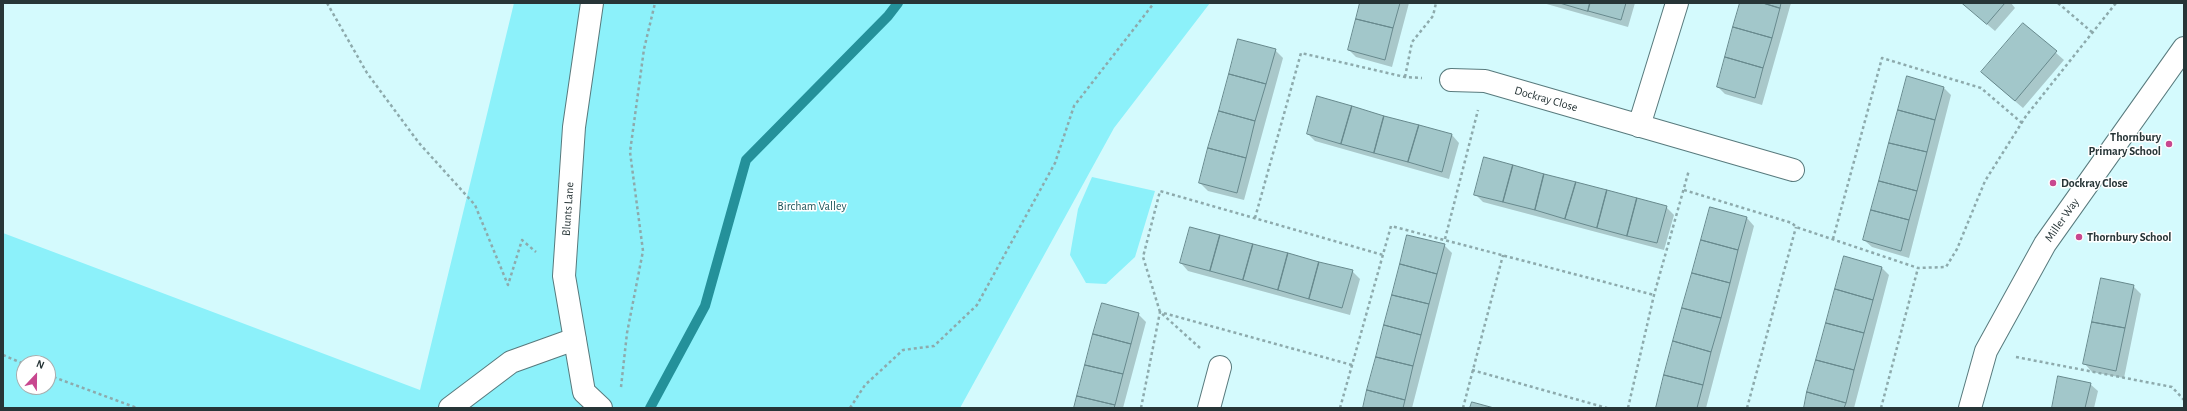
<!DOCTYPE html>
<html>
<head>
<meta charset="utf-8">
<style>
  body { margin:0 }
  #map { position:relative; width:2187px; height:411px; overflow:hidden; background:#d4fafd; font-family:"Alegreya Sans",sans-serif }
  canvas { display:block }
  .frame { position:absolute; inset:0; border:4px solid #273537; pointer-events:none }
  .north { position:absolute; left:16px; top:355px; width:40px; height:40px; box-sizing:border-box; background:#fff; border:1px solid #a9aeaf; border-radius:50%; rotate:22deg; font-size:11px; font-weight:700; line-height:16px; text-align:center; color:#273537 }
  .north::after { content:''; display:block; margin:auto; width:14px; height:18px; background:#c8478f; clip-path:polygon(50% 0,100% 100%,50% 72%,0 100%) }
</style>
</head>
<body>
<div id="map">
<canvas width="2187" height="411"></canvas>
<div class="frame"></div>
<div class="north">N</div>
</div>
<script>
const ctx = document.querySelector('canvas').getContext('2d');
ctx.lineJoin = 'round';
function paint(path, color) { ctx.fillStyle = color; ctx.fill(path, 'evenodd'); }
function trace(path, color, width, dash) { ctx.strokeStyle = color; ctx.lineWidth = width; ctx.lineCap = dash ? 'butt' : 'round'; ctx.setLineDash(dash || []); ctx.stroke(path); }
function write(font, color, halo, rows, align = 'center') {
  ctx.font = font + ' "Alegreya Sans",sans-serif'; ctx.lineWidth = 3; ctx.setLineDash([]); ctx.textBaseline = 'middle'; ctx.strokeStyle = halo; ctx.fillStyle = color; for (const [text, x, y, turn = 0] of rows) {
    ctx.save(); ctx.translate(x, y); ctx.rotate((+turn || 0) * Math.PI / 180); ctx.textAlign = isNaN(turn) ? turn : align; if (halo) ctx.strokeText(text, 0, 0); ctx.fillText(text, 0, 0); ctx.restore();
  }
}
const green = new Path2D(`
  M 514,3 L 1210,3 L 1114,128 L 960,408 L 3,408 L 3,233 L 420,390 ZM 24,363 L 48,363 L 48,387 L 24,387 Z
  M 1092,177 L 1155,191 L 1135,257 L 1106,284 L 1086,283 L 1070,255 L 1078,209 Z`);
const shadow = new Path2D(`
  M 1361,3 L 1409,3 L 1392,67 L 1356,57 L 1349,50 Z
  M 1543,3 L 1635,3 L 1628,27 Z
  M 1741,3 L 1791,3 L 1762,105 L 1725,94 L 1718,87 Z
  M 1962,3 L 2011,3 L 2015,8 L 1995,31 Z
  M 2023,24 L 2064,60 L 2023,108 L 1990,80 Z
  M 1275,50 L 1283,58 L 1244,200 L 1208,191 L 1200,183 Z
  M 1908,77 L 1944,88 L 1951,95 L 1909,258 L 1872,247 L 1864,240 Z
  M 1318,98 L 1452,135 L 1459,143 L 1449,179 L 1315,141 L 1308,134 Z
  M 1475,194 L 1666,207 L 1674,215 L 1664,250 L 1483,202 Z
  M 1747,218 L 1754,226 L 1706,408 L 1658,408 Z
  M 1444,245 L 1452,253 L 1412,408 L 1364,408 Z
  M 1181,263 L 1352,271 L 1360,279 L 1350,315 L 1188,271 Z
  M 1881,267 L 1889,275 L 1854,408 L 1805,408 Z
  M 2133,286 L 2141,294 L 2124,378 L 2092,372 L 2085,364 Z
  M 1138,314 L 1146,322 L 1123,408 L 1075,408 Z
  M 2090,384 L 2098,391 L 2094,408 L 2053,408 Z`);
const stream = new Path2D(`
  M 650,408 L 705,306 L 746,160 L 888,16 L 898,3`);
const building = new Path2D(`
  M 1360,3 L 1400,3 L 1393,28 L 1356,19 Z
  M 1560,3 L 1590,3 L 1588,11 Z
  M 1590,3 L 1626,3 L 1621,20 L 1588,11 Z
  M 1740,3 L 1763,3 L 1780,8 L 1772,38 L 1733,27 Z
  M 1763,3 L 1781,3 L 1780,8 Z
  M 1962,3 L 2005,3 L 1987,24 Z
  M 1356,19 L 1393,28 L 1385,60 L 1348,50 Z
  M 2023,23 L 2057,51 L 2015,101 L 1981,72 Z
  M 1733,27 L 1772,38 L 1763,68 L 1725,57 Z
  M 1238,39 L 1276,49 L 1266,84 L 1229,74 Z
  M 1725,57 L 1763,68 L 1755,98 L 1717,87 Z
  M 1229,74 L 1266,84 L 1255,121 L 1219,111 Z
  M 1907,76 L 1944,87 L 1935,120 L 1898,110 Z
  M 1317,96 L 1352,106 L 1341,144 L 1307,134 Z
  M 1352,106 L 1384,116 L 1374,153 L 1341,144 Z
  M 1898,110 L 1935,120 L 1927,152 L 1889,143 Z
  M 1219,111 L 1255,121 L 1246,158 L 1208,148 Z
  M 1384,116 L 1419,125 L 1408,162 L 1374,153 Z
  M 1419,125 L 1452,134 L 1442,172 L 1408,162 Z
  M 1889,143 L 1927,152 L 1917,191 L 1879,181 Z
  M 1208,148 L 1246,158 L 1237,193 L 1199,183 Z
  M 1484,157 L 1513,165 L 1503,202 L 1474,195 Z
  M 1513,165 L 1544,174 L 1535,210 L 1503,202 Z
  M 1544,174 L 1576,182 L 1565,219 L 1535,210 Z
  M 1879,181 L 1917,191 L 1909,220 L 1871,210 Z
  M 1576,182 L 1607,190 L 1597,228 L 1565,219 Z
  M 1607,190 L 1637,198 L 1627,236 L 1597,228 Z
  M 1637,198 L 1667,206 L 1657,243 L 1627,236 Z
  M 1710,207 L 1747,217 L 1738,250 L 1701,240 Z
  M 1871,210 L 1909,220 L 1901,251 L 1863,240 Z
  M 1190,227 L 1220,235 L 1210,271 L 1180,263 Z
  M 1220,235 L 1253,244 L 1243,280 L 1210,271 Z
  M 1407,235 L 1445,244 L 1437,274 L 1400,264 Z
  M 1701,240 L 1738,250 L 1730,283 L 1692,273 Z
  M 1253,244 L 1288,253 L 1278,290 L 1243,280 Z
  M 1288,253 L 1319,262 L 1309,299 L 1278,290 Z
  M 1844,256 L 1882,267 L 1873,300 L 1835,289 Z
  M 1319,262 L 1353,270 L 1342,308 L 1309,299 Z
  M 1400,264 L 1437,274 L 1429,304 L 1392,295 Z
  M 1692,273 L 1730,283 L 1721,318 L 1682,308 Z
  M 2101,278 L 2134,285 L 2125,328 L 2092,322 Z
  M 1835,289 L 1873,300 L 1864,333 L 1826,323 Z
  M 1392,295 L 1429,304 L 1421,335 L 1384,325 Z
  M 1102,303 L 1139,313 L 1131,344 L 1093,334 Z
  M 1682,308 L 1721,318 L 1711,352 L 1673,341 Z
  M 2092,322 L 2125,328 L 2116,371 L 2083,364 Z
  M 1826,323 L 1864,333 L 1854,370 L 1816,360 Z
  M 1384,325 L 1421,335 L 1413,366 L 1376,357 Z
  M 1093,334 L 1131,344 L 1123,374 L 1085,365 Z
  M 1673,341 L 1711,352 L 1703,385 L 1664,375 Z
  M 1376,357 L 1413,366 L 1405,400 L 1367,390 Z
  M 1816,360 L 1854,370 L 1846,403 L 1807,392 Z
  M 1085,365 L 1123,374 L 1115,405 L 1077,396 Z
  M 1664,375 L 1703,385 L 1697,408 L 1656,408 Z
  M 2058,376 L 2091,383 L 2085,408 L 2052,408 Z
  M 1367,390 L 1405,400 L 1403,408 L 1363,408 Z
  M 1807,392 L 1846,403 L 1844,408 L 1804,408 Z
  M 1077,396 L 1115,405 L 1114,408 L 1074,408 Z
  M 1472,402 L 1494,408 L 1470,408 Z`);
const path = new Path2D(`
  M 327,3 L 367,73 L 419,143 L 475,205 L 508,285 L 522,240 L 536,252
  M 2058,3 L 2093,33
  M 1405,77 L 1412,42 L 1433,16 L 1436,3
  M 1684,190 L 1792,223 L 1796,227 L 1918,268 L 1946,267 L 1957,249 L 1985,181 L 2026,116 L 2116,3
  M 1255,218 L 1301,53 L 1405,77 L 1422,78
  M 1445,239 L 1478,110
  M 1833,239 L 1882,58 L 1981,88 L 2022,123
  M 1200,348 L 1160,312 L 1143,257 L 1160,191 L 1383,255
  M 3,355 L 24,364
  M 2016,357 L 2172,387 L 2184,400
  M 1472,370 L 1607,408
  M 48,375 L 137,408
  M 621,387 L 627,333 L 643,251 L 630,152 L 644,49 L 655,3
  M 850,408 L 865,385 L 903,350 L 934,346 L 977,305 L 1055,163 L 1074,106 L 1154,3
  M 1141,408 L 1160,312 L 1352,365
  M 1340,408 L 1391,226 L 1654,295
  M 1463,408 L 1503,255
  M 1628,408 L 1654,295 L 1689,170
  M 1747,408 L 1796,227
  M 1881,408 L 1918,268`);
const minor = new Path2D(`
  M 592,3 L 574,127 L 564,276 L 584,392 L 601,408
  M 1451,80 L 1485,81 L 1793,170
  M 1639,126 L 1677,3
  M 450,408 L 511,362 L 575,339
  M 1209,408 L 1220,367
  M 1970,408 L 1986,351 L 2045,244 L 2184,48`);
const markers = [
  [2169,144,4,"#c8478f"],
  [2053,183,4,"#c8478f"],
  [2079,237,4,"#c8478f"]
];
const streetNames = [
  ["Dockray Close",1546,99,16],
  ["Blunts Lane",568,209,-86],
  ["Miller Way",2062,220,-55]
];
const poiNames = [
  ["Thornbury",2161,137,"right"],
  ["Primary School",2161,151,"right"],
  ["Dockray Close",2061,183],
  ["Thornbury School",2087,237]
];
const parkNames = [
  ["Bircham Valley",812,206]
];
paint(green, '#8cf1fa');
paint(shadow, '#0003');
trace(stream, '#24919a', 10);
paint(building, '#a2c7ca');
trace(building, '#67898d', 1);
trace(minor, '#587a7d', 24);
trace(path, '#8daaac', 2.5, [3, 3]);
trace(minor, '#fff', 22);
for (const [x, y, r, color] of markers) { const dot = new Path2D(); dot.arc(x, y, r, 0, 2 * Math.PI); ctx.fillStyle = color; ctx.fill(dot); trace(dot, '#fff', 1.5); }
write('12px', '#273537', '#fff', streetNames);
write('bold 12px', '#273537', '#fff', poiNames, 'left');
write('12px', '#1e565b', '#fff', parkNames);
</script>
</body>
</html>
